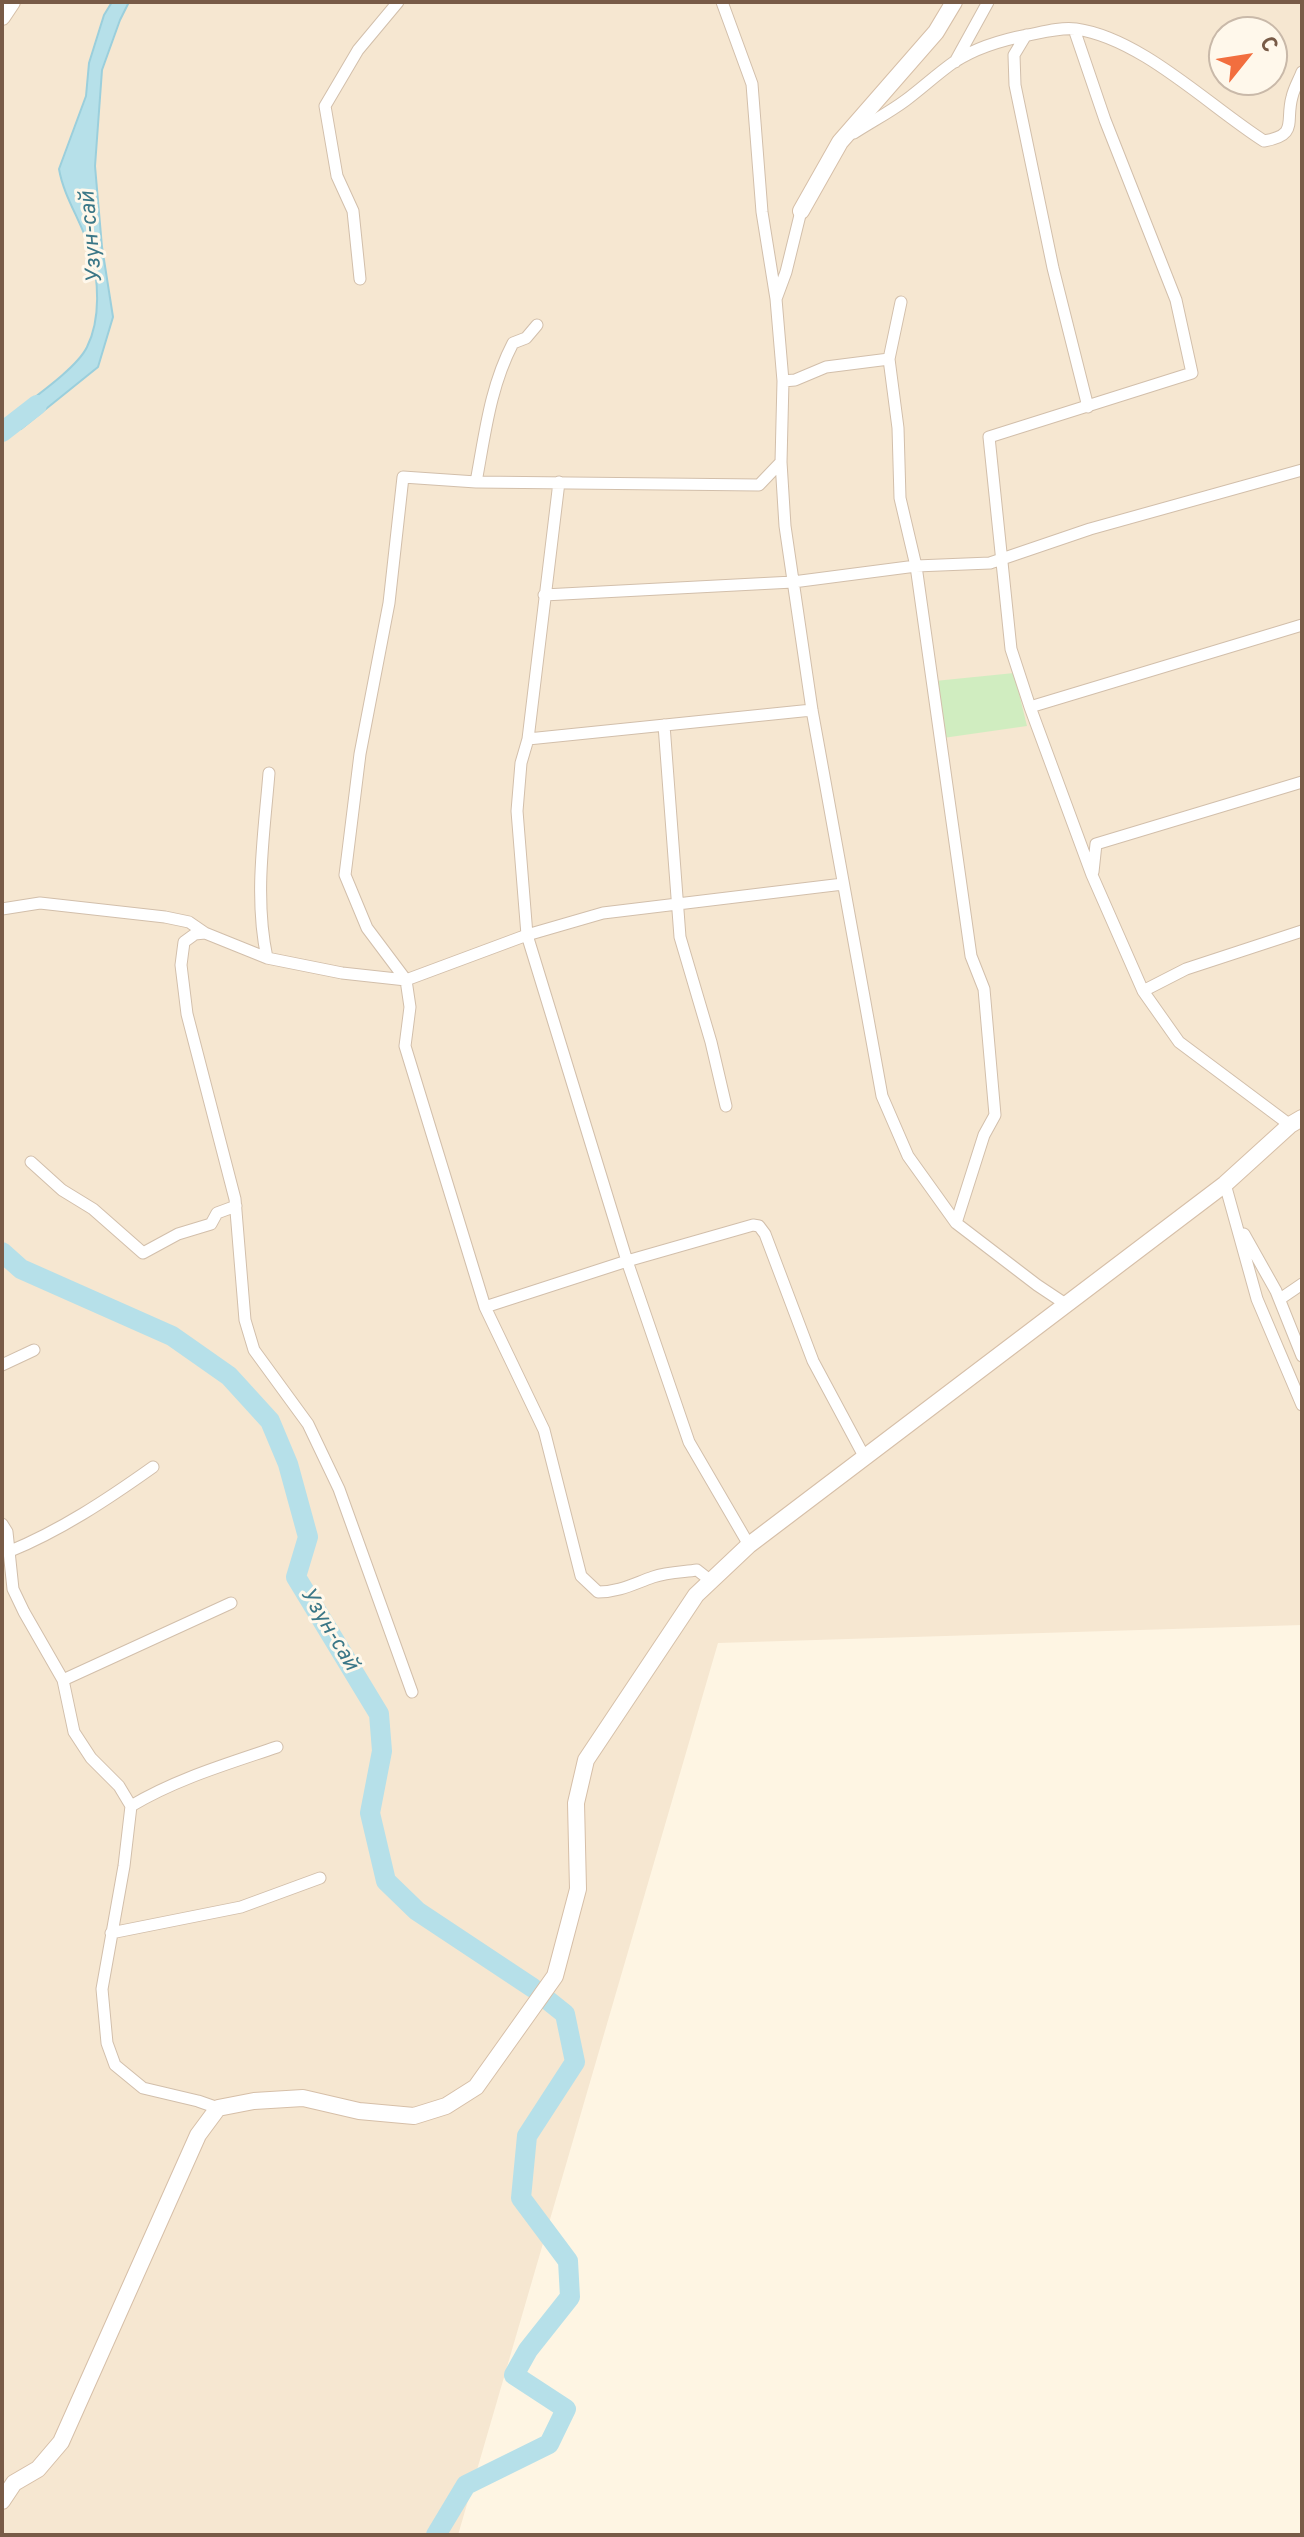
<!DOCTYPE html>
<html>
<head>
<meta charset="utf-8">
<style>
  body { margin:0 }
  #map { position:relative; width:1304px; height:2537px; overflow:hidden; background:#fef5e3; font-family:Overpass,sans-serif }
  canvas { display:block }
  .frame { position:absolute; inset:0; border:4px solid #785b47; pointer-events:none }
  .north { position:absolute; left:1208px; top:16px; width:80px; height:80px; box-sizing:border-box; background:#fff8eb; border:2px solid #c9b9a9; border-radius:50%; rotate:60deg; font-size:22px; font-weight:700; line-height:32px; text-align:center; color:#785b47 }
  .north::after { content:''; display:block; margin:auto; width:28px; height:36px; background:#f26e3e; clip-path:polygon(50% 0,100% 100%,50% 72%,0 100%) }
</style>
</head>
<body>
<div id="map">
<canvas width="1304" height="2537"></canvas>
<div class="frame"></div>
<div class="north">С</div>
</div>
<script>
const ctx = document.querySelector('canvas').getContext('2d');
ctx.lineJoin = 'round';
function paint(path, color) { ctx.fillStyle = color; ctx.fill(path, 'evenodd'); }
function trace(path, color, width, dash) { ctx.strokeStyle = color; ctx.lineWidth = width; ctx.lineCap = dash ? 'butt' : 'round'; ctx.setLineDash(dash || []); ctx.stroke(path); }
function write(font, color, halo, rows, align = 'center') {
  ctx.font = font + ' Overpass,sans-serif'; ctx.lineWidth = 6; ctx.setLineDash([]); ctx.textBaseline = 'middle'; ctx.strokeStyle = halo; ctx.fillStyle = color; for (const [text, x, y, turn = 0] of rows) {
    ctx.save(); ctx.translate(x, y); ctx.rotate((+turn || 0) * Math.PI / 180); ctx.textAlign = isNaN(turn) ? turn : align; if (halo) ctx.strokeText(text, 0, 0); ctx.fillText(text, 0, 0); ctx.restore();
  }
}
const residential = new Path2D(`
  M 2,2 L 1302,2 L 1302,1625 L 718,1643 L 458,2535 L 2,2535 ZM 1224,32 L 1272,32 L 1272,80 L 1224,80 Z`);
const green = new Path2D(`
  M 1014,673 L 1027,726 L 943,738 L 935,681 Z`);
const water = new Path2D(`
  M 112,2 L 129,2 L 120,20 L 102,70 L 95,166 L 102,247 L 113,317 L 98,367 L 21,429 L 14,413 C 33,398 77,368 87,347 C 101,319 99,279 90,250 C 82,222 64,198 59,169 L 86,96 L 89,63 L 104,15 Z`);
const river = new Path2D(`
  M 2,432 L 37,405
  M 2,1252 L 21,1269 L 172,1336 L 229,1376 L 270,1421 L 288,1464 L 308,1537 L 296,1577 L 379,1714 L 382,1751 L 370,1813 L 386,1881 L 417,1911 L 533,1988
  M 436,2535 L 466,2485 L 549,2444 L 566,2409 L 514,2375 L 528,2350 L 570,2297 L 568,2261 L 521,2198 L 527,2136 L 575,2062 L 565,2014 L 545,1998`);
const street = new Path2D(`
  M 1074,29 L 1105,120 L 1176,300 L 1192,373 L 989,437 L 1011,649 L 1030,707 L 1092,875 L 1143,991 L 1179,1042 L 1290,1125
  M 1026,35 L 1014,55 L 1015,85 L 1053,268 L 1088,407
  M 955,62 L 988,2
  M 854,133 C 871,122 890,112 906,100 C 922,88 937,74 954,62 C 977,47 1001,40 1028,35 C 1043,32 1061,27 1076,29 C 1141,38 1209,106 1264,141 C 1299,135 1285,122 1292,97 C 1294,88 1299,80 1302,72
  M 360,279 L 353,211 L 337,176 L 325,106 L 358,50 L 398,2
  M 776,299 L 786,272 L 801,211
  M 901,302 L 889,359 L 898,428 L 900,498 L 916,566 L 971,956 L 984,989 L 995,1115 L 984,1135 L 956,1223
  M 783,381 L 795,380 L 826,367 L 889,359
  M 781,462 L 785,526 L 812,710 L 882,1096 L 908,1156 L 956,1223 L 1037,1285 L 1067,1305
  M 476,482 C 485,434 490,387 513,343 L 526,338 L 537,325
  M 559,482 L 528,739 L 521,763 L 517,811 L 527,935 L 627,1261 L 689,1442 L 749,1545
  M 544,595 L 793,582 L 916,566 L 990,563 L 1090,529 L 1302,470
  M 1030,707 L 1302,625
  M 664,725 L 680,937 L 711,1042 L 726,1106
  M 528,739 L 812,710
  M 1093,872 L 1096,844 L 1302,782
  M 2,909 L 40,903 L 165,917 L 189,922 L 205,933
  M 267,958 C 254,897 264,835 269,773
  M 1143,991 L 1186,969 L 1302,931
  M 31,1162 L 62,1190 L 93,1209 L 143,1253 L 178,1234 L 211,1224 L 217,1213 L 236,1206
  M 1225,1184 L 1257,1299 L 1302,1405
  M 1244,1234 L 1276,1291 L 1302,1356
  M 1280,1299 L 1302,1284
  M 485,1307 L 627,1261 L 753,1225 L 759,1226 L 765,1234 L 813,1361 L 865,1458
  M 2,1365 L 34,1350
  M 2,1524 L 7,1532 L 13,1589 L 24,1612 L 63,1680 L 74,1732 L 91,1758 L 119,1786 L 131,1806 L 124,1866 L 102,1989 L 107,2043 L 115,2065 L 143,2088 L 198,2101 L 218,2108
  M 8,1552 C 60,1531 108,1499 153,1467
  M 711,1581 L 697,1570 C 683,1572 667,1572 653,1577 C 633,1584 619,1592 598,1592 L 581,1576 L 544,1430 L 485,1307 L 405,1046 L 410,1007 L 406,980 L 367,928 L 345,875 L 360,754 L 389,603 L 403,477 L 476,482 L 759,485 L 781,462 L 783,381 L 776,299 L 762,212 L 752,84 L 722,2
  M 63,1680 L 231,1603
  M 412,1692 L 339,1489 L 308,1424 L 254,1350 L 245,1320 L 235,1199 L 187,1014 L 181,965 L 184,942 L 195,934 L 205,933 L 267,958 L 342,973 L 406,980 L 527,935 L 603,913 L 843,884
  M 131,1806 C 176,1779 227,1764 277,1747
  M 111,1933 L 241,1907 L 320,1878`);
const secondary = new Path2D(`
  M 2,17 L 12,2
  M 801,211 L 840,142 L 936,32 L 954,2
  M 2,2501 L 14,2483 L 38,2469 L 61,2442 L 198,2135 L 218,2108 L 254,2101 L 303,2098 L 359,2111 L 414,2116 L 446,2106 L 476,2087 L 555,1976 L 578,1889 L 576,1803 L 586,1760 L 696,1595 L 749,1545 L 1225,1184 L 1290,1125 L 1302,1118`);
const waterNames = [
  ["Узун-сай",93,237,-95],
  ["Узун-сай",328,1630,59]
];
paint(residential, '#f6e7d1');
paint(green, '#d0edc0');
paint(water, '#b6e0e9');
trace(water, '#9bcfdc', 2);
trace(river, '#b6e0e9', 20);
trace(street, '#d2bfab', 13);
trace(secondary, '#d6bfa8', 18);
trace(street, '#fff', 11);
trace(secondary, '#fff', 16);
write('italic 22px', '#3b7787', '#fff8eb', waterNames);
</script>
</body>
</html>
